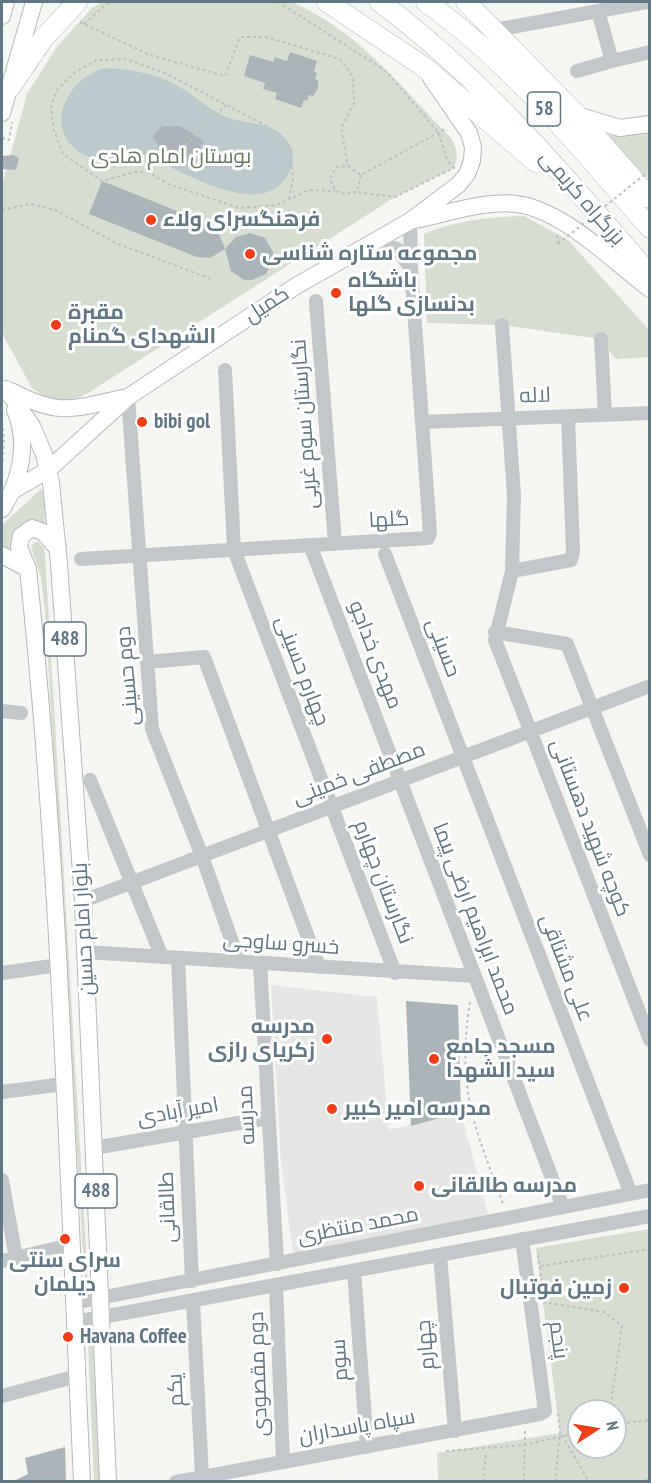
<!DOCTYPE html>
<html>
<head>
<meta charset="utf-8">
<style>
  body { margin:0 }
  #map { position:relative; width:651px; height:1483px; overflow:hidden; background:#f5f5f1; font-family:"PT Sans Narrow",sans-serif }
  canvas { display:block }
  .frame { position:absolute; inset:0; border:3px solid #627784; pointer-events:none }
  .north { position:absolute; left:567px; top:1399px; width:60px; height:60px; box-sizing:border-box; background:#fff; border:2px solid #c0c9ce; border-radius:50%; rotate:78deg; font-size:16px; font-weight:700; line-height:24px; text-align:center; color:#627784 }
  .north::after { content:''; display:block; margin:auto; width:21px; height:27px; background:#ee3d17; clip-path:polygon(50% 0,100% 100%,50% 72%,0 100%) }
</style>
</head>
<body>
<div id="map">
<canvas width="651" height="1483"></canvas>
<div class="frame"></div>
<div class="north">N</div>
</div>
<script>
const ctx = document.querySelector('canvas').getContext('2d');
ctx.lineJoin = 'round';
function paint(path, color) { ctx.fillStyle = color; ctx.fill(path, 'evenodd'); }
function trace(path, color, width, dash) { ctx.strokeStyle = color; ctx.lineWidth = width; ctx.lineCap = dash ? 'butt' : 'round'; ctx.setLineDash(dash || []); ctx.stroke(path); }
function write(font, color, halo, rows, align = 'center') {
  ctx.font = font + ' "PT Sans Narrow",Cairo,sans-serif'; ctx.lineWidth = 6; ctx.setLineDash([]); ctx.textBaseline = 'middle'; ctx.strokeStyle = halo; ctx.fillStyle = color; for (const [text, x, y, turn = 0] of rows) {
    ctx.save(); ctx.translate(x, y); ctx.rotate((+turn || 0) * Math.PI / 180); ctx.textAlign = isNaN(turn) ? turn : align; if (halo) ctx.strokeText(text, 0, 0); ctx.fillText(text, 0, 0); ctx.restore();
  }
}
const built = new Path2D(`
  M 271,985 L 377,997 L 389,1130 L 461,1112 L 489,1218 L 294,1260 L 281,1162 Z`);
const green = new Path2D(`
  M 103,2 L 291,2 C 356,28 402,88 450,137 C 457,148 459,155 454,168 L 395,197 L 88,393 L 74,400 L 59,401 L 45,397 L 32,388 L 2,333 L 2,186 L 27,94 L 56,48 L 92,8 Z
  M 649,131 L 647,185 L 603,134 L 627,136 Z
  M 524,216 L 568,240 L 649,330 L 649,357 L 616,359 L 600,339 L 502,325 L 427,323 L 424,234 C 457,220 489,217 524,216 Z
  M 41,489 L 44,493 L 45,530 L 41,526 L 16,554 L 2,545 L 2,525 Z
  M 37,541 L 44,548 L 45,554 L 88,1284 L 85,1287 L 45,611 L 41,578 L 31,546 Z
  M 649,1229 L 649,1481 L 438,1481 L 437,1453 L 560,1433 L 536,1248 ZM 579,1411 L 615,1411 L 615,1447 L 579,1447 Z
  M 90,1341 L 93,1343 L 100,1481 L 94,1481 L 88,1343 Z`);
const water = new Path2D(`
  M 105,68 C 129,69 154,73 176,85 C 193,94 208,109 226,117 C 244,124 272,122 285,138 C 292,145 295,158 291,168 C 268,228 180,169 145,155 C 125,153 110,165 90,157 C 42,139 60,81 105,68 Z`);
const building = new Path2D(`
  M 290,52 L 317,61 L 314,71 L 317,73 L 315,79 L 318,80 L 318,88 L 313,96 L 309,95 L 307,101 L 304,100 L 301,108 L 275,99 L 277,93 L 263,89 L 265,83 L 244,76 L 250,55 L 273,62 L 275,57 L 287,61 Z
  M 162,126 L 180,126 L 204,141 L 195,158 L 188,163 L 160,149 L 153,136 Z
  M 13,155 L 19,158 L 16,170 L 2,169 L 2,156 Z
  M 102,181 L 212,225 L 219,234 L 225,249 L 210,258 L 197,257 L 89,214 Z
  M 250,233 L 265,238 L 273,252 L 273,260 L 266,274 L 252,280 L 244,280 L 231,271 L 225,249 L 236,237 Z
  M 406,1001 L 458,1005 L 461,1112 L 411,1126 Z
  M 65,1447 L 66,1482 L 12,1482 L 28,1474 L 25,1458 Z`);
const path = new Path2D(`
  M 278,2 L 386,71 L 438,132 L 447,160 L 454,168 L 395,197 L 357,192
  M 80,22 L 150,55 L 225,76 L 240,37 L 266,37 L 340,59 L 353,77 L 354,104 L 341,128 L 348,166
  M 84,24 L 109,2
  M 2,138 L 9,140 L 12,122
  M 186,145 L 226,105
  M 361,175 L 357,192 L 345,194 L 335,191 L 330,178 L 337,167 L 348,166 L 361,175 L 447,128
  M 289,199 L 293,179 L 291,148 L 269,127 L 165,73 L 126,59 L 97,60 L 75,72 L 57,90 L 51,106 L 54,131 L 63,154 L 102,181 L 135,172 L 150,173 L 168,184 L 239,208 L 277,205 L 309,190 L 335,191
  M 2,210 L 31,204 L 55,210 L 116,243 L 211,279
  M 557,235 L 558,244
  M 2,422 L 4,440 L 2,467
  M 470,1002 C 464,1038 463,1077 472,1113 C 480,1145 493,1176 504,1206
  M 538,1255 L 542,1285
  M 541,1266 L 650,1249
  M 543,1302 L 604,1312 L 622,1326 L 610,1411
  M 615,1424 L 650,1420
  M 562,1435 L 589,1482
  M 446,1451 L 525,1445 L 579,1432
  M 483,1482 L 486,1455
  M 524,1482 L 525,1430
  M 555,1482 L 560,1433 L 558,1413
  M 640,1482 L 650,1479`);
const minor = new Path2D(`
  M 598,11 L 612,61 L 650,52
  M 495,30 L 647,2
  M 577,71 L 612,61
  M 375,241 L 397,249 L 411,268
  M 316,301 L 335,543
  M 502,325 L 514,495 L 512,571 L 495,640 L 650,1040
  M 601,339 L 605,415
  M 225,370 L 234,550 L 395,973
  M 128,397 L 152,729 L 202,856 L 239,962
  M 422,422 L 650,413
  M 310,545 L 563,1207
  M 385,554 L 631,1194
  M 81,559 L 428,538 L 430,533 L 411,268 L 410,221
  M 512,571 L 571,560 L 573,551 L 568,416
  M 495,632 L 567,644 L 650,855
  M 148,662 L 204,657 L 319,967
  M 2,711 L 21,713
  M 90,780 L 162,957
  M 83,901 L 650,686
  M 85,952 L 475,976
  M 178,958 L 192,1281
  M 260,963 L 277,1264
  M 2,973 L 59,965
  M 2,1092 L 64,1084
  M 94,1148 L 268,1118
  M 2,1180 L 16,1258
  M 440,1255 L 455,1431
  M 2,1261 L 71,1245
  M 354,1271 L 367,1447
  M 276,1285 L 283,1462
  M 193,1301 L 202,1477
  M 74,1303 L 650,1190
  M 75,1322 L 650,1216
  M 2,1396 L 77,1376
  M 176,1482 L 540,1414 L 545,1411 L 522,1239`);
const major = new Path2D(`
  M 2,16 L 6,2
  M 2,113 L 34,2
  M 577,115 L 620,128 L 650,124
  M 414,220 C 447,214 490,198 523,205 C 568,215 613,261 650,289
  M 6,389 L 32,426 L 44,454 L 51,483 L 59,564 L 83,901 L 108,1482
  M 11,391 C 62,418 74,408 127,397
  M 12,491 L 48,470 L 128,397 L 296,286 L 410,221 L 458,185 L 467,174 L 472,161 L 473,147 L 469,133 L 431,78
  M 2,509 C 21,480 29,443 15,410
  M 58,549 L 43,532 L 32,528 L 21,536 L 19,547 L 28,569 C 60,872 68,1177 82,1482
  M 2,555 L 28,569`);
const highway = new Path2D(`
  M 327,2 L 424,67 L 536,162
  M 380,2 C 483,79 566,177 650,275
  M 426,2 C 512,63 581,149 650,228
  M 466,2 L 577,115 L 650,198
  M 9,89 L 43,39 L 77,2`);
const pathBridge = new Path2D(`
  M 558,244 L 644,175 L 650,174`);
const markers = [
  [151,220,6,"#ee3d17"],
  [250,254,6,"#ee3d17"],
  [336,293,6,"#ee3d17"],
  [56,325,6,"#ee3d17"],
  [142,422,6,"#ee3d17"],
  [327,1039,6,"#ee3d17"],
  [434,1059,6,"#ee3d17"],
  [332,1109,6,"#ee3d17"],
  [419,1186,6,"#ee3d17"],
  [65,1239,6,"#ee3d17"],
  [624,1288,6,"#ee3d17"],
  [68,1337,6,"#ee3d17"]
];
const shields = [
  [544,109,33],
  [65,639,42],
  [96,1191,42]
];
const shieldNames = [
  ["58",544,109],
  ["488",65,639],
  ["488",96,1191]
];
const parkNames = [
  ["بوستان امام هادی",171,157]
];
const streetNames = [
  ["بزرگراه کریمی",582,198,49],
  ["کمیل",267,305,-33],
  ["لاله",535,396,-2],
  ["نگارستان سوم غربی",305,424,-94],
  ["گلها",389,520,-3],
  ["حسینی",443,648,69],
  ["مهدی خداجو",375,655,69],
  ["چهارم حسینی",302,671,69],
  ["دوم حسینی",128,676,-95],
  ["مصطفی خمینی",359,774,-21],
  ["کوچه شهید دهستانی",590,828,69],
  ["نگارستان چهارم",383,882,69],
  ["محمد ابراهیم ارضی پیما",475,919,69],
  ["بلوار امام حسین",84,929,-93],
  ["خسرو ساوجی",281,944,4],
  ["علی مشتاقی",566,968,69],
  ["امیر آبادی",178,1112,-10],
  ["مدرسه",247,1115,-93],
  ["طالقانی",168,1207,-92],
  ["محمد منتظری",358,1226,-11],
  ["پنجم",558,1340,82],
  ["چهارم",426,1345,-95],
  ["سوم",340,1360,-94],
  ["دوم مقصودی",259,1374,-92],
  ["یکم",176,1390,-93],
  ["سپاه پاسداران",357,1427,-10]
];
const poiNames = [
  ["فرهنگسرای ولاء",163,220],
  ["مجموعه ستاره شناسی",262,254],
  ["باشگاه",348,281],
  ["بدنسازی گلها",348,305],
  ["مقبرة",68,313],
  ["الشهدای گمنام",68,337],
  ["bibi gol",154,422],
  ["مدرسه",315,1027,"right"],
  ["زکریای رازی",315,1051,"right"],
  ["مسجد جامع",446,1047],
  ["سید الشهدا",446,1071],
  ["مدرسه امیر کبیر",344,1109],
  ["مدرسه طالقانی",431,1186],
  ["سرای سنتی",65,1261,"center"],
  ["دیلمان",65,1285,"center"],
  ["زمین فوتبال",612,1288,"right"],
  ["Havana Coffee",80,1337]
];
paint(built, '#e6e6e4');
paint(green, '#d6ddd1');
paint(water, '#bbc8cc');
paint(building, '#abb4b8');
trace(major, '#b5babd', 18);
trace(highway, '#b6babd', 21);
trace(path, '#bec0c2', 2, [3, 3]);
trace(minor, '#c2c7c9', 14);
trace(major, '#fff', 16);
trace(highway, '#fff', 20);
trace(pathBridge, '#bec0c2', 2, [3, 3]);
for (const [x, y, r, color] of markers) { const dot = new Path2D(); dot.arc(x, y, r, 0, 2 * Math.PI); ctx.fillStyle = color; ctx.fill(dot); trace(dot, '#fff', 2); }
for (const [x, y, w] of shields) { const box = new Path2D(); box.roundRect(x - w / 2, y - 17, w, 34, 4.5); ctx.fillStyle = '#fff'; ctx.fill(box); trace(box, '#627784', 1.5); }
write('bold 20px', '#627784', null, shieldNames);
write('21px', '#687b61', '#fff', parkNames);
write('21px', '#627784', '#fff', streetNames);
write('bold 21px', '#627784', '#fff', poiNames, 'left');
</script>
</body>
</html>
